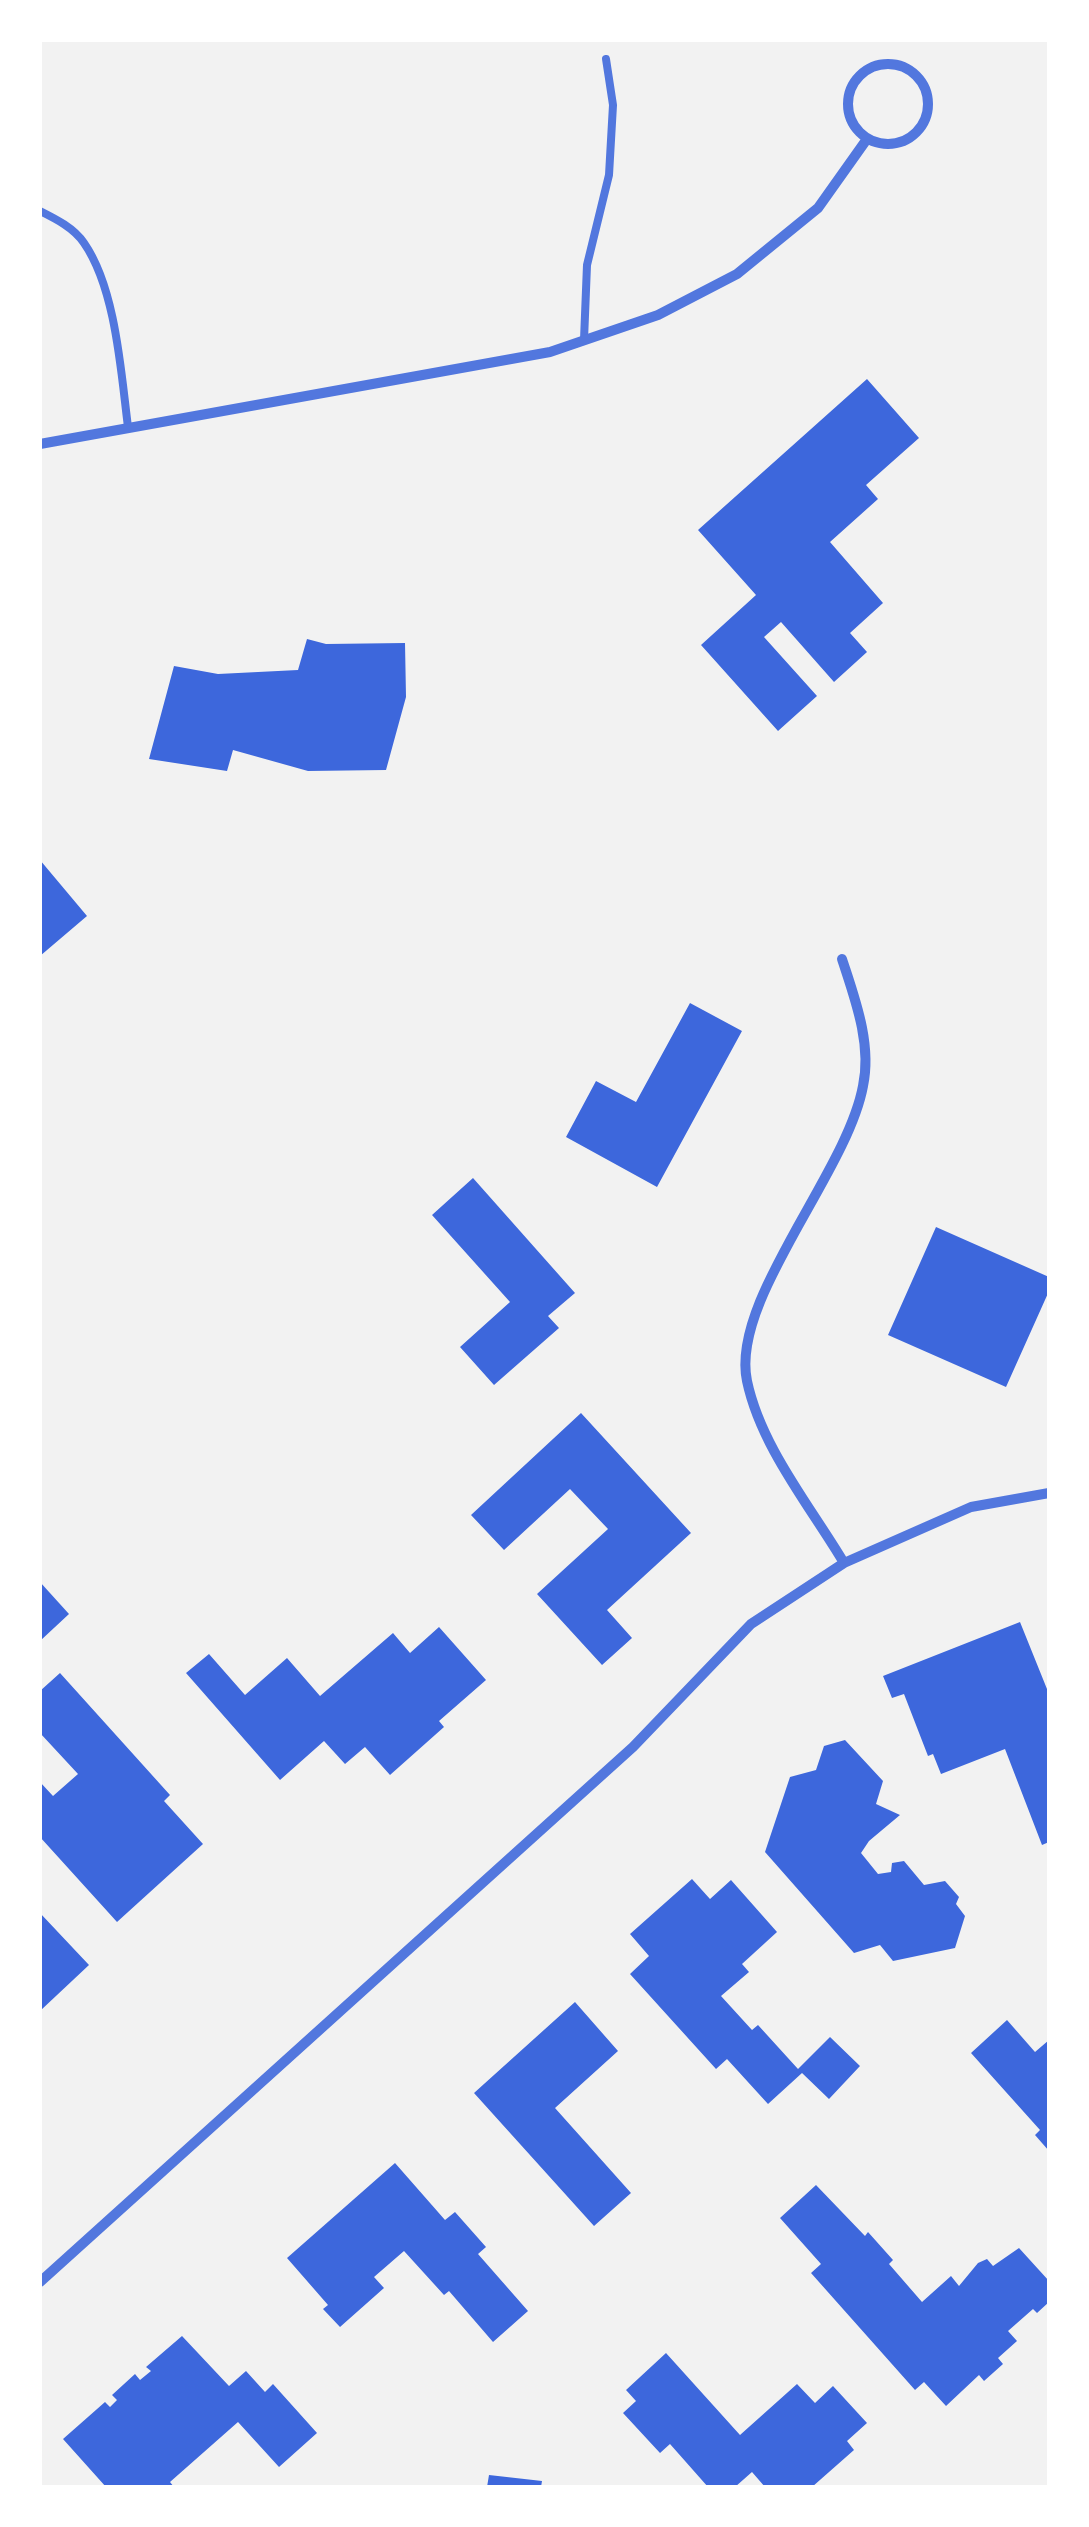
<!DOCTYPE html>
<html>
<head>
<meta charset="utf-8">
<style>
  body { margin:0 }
  #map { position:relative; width:1089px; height:2527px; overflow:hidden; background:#f2f2f2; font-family:Manrope,sans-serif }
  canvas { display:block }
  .frame { position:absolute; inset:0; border:42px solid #fff; pointer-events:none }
</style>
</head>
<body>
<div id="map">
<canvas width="1089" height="2527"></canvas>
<div class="frame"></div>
</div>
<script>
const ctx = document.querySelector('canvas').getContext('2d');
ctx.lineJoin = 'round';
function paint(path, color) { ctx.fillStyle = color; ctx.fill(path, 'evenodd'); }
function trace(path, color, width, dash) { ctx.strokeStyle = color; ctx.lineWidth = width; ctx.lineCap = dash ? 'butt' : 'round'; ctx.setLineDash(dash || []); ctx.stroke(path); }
const building = new Path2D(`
  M 867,379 L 919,438 L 866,485 L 878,499 L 830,542 L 883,603 L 850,633 L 867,652 L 834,682 L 781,622 L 764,637 L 817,696 L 778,731 L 701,645 L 756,595 L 698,530 Z
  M 307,639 L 326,644 L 405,643 L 406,697 L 386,770 L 308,771 L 233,750 L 227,771 L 149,759 L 174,666 L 218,674 L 298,670 Z
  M 40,860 L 87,916 L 40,956 Z
  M 690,1003 L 742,1031 L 657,1187 L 566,1137 L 596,1081 L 636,1102 Z
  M 473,1178 L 575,1293 L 548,1316 L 559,1328 L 494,1385 L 460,1347 L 510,1302 L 432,1215 Z
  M 936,1227 L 1049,1277 L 1049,1291 L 1006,1387 L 888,1335 Z
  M 581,1413 L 691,1533 L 607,1610 L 632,1638 L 602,1665 L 537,1594 L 608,1529 L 570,1489 L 504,1550 L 471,1515 Z
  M 40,1582 L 69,1614 L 40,1641 Z
  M 1020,1622 L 1049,1694 L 1049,1842 L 1042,1845 L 1005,1749 L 941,1774 L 933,1754 L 928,1756 L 904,1694 L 892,1698 L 883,1676 Z
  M 439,1627 L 486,1680 L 439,1721 L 444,1727 L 390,1775 L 365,1747 L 345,1764 L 324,1741 L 280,1780 L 186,1673 L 209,1654 L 245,1695 L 287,1658 L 320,1696 L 393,1633 L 410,1653 Z
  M 60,1673 L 170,1795 L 164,1801 L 203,1844 L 117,1922 L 40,1837 L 40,1782 L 53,1796 L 78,1774 L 40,1733 L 40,1691 Z
  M 845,1740 L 883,1781 L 876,1804 L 900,1815 L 869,1841 L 861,1853 L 878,1874 L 891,1872 L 892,1863 L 904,1861 L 924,1885 L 945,1881 L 959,1897 L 956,1904 L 965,1916 L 955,1948 L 893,1961 L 880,1945 L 854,1953 L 765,1852 L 790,1777 L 816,1770 L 824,1746 Z
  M 692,1879 L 710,1899 L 731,1880 L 777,1932 L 742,1964 L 749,1972 L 721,1996 L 752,2030 L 758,2025 L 798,2069 L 830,2037 L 860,2066 L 829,2099 L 802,2073 L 768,2104 L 727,2059 L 716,2069 L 630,1974 L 649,1956 L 630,1934 Z
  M 40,1913 L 89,1965 L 40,2011 Z
  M 575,2002 L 618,2051 L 555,2108 L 631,2193 L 594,2226 L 474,2093 Z
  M 1007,2020 L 1035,2052 L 1049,2040 L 1049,2151 L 1035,2135 L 1040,2130 L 971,2053 Z
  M 395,2163 L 445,2220 L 455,2212 L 486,2247 L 478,2254 L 528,2311 L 493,2342 L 449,2291 L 444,2295 L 404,2251 L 374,2277 L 384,2288 L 340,2327 L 323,2309 L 328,2305 L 287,2258 Z
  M 816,2185 L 865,2236 L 868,2232 L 893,2260 L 889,2264 L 922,2302 L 951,2276 L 959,2286 L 978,2263 L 987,2259 L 993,2266 L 1019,2248 L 1049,2281 L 1049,2302 L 1037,2313 L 1033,2309 L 1008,2331 L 1017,2341 L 998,2358 L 1003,2364 L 984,2381 L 979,2375 L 946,2406 L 924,2382 L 915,2390 L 811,2273 L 821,2264 L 780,2218 Z
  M 182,2336 L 229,2386 L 246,2371 L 265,2392 L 273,2384 L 317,2433 L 279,2467 L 238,2422 L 170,2482 L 174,2487 L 106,2487 L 63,2439 L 105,2402 L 110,2407 L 117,2400 L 112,2395 L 135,2374 L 140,2380 L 151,2371 L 146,2367 Z
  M 666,2353 L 740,2435 L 797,2384 L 815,2403 L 833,2386 L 867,2423 L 847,2441 L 854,2450 L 812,2487 L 765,2487 L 752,2472 L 735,2487 L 708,2487 L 670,2444 L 660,2453 L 623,2413 L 636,2401 L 626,2390 Z
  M 489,2475 L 542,2481 L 541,2487 L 487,2487 Z`);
const service = new Path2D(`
  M 40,211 C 56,219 74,228 84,243 C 116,289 121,373 128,427
  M 584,340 L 587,265 L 609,175 L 613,105 L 606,59`);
const minor = new Path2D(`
  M848 104a40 40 0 1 1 80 0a40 40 0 1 1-80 0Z
  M 40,444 L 550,352 L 658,315 L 737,274 L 818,208 L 867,139
  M 842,959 C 855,999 872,1044 863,1086 C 847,1173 730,1300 747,1381 C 761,1447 810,1506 844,1563
  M 40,2282 L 633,1747 L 751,1624 L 844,1563 L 971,1507 L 1049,1493`);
paint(building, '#3d67dc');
trace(service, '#5277de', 8);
trace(minor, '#5277de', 10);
</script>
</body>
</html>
